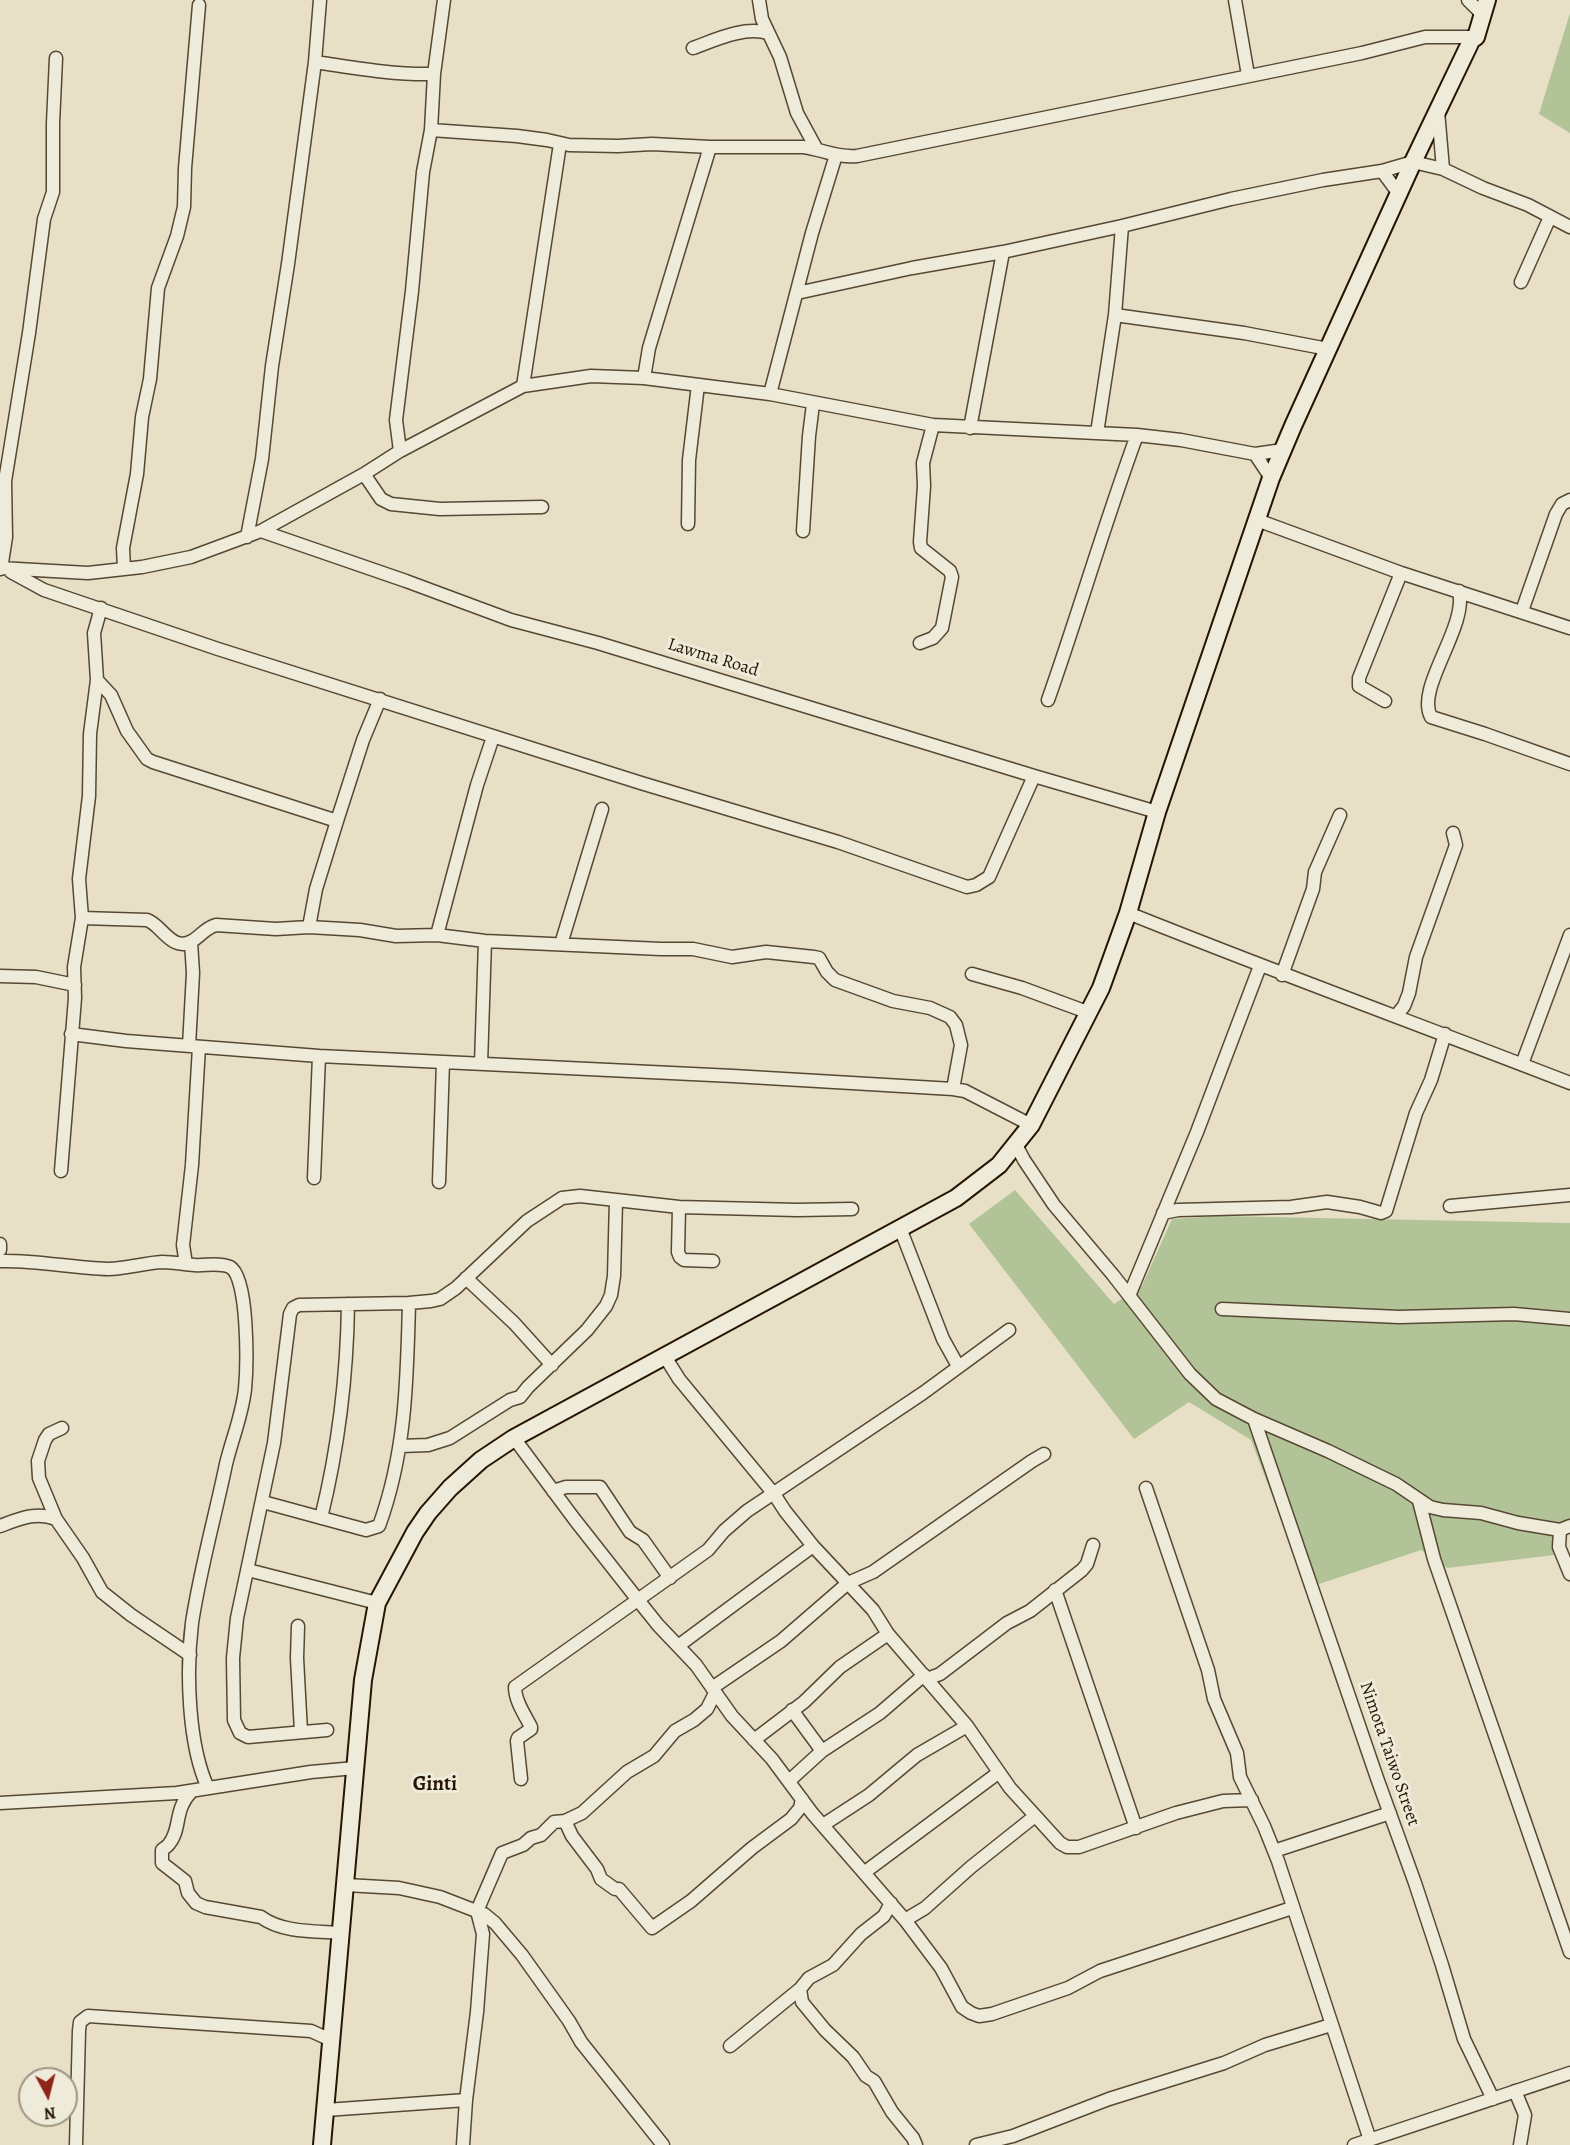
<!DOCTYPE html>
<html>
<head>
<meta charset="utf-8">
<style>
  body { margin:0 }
  #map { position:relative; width:1570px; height:2145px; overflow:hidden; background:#e7e0c6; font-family:Alegreya,serif }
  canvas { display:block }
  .north { position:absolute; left:18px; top:2067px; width:60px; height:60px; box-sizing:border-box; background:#efebda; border:2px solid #9f9683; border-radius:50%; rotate:173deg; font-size:16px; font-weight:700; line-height:24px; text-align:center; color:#261601 }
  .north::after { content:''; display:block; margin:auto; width:21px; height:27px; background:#8f2418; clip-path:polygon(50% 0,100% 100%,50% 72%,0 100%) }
</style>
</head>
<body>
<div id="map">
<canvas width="1570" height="2145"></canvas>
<div class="north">N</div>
</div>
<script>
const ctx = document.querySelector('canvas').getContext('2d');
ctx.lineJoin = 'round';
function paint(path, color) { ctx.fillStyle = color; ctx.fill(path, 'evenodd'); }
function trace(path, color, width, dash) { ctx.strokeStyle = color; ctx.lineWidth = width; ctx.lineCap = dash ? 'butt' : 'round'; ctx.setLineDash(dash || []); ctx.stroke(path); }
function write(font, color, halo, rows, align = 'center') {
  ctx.font = font + ' Alegreya,serif'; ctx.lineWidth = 6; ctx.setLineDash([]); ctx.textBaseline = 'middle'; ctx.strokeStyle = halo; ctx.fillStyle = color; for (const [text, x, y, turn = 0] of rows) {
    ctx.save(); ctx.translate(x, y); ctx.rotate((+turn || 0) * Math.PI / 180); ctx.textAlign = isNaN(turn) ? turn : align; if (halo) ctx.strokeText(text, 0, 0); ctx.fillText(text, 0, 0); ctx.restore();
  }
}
const green = new Path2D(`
  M 1570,13 L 1570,133 L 1539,114 Z
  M 1015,1190 L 1114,1304 L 1142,1286 L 1172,1219 L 1219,1216 L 1570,1223 L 1570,1525 L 1568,1525 L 1554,1555 L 1447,1568 L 1421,1550 L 1307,1588 L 1251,1440 L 1189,1402 L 1134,1439 L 969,1224 Z`);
const minor = new Path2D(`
  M 759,0 L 762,19 L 780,57 L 797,113 L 816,148
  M 1235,0 L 1248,75
  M 1468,0 L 1482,14
  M 693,48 C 715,40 744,26 768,33
  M 315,62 C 355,68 394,75 434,74
  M 1438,111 L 1443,169
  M 431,130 L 517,136 L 547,140 L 569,145 L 618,146 L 652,144 L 710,147 L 803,147 C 821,149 837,158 857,156 L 1362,53 L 1425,37 L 1476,37
  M 1382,171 L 1399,194
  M 1521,282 L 1550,217
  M 797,293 L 912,268 L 1003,252 L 1122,226 L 1231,199 L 1323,180 L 1382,171 L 1413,162 L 1443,169 L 1483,188 L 1528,205 L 1570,227
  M 1115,315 L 1244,333 L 1328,349
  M 644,378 L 649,348 L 710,147
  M 523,386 L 560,144
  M 770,394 L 812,233 L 836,155
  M 970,428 L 1003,252
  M 1097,433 L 1115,315 L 1122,226
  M 400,451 L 396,420 L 412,291 L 423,172 L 431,130 L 434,74 L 444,0
  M 1255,454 L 1271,478
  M 364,474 L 381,499 L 391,504 L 440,509 L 542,507
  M 1257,520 L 1401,573 L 1570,628
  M 688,524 L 689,460 L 698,385
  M 261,531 L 406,581 L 511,620 L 598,643 L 1034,776 L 1157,812
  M 803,531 L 809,436 L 813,404
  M 247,537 L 262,459 L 272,366 L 288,264 L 315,62 L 320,0
  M 0,568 L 88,573 L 142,567 L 191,557 L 261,531 L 364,474 L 400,451 L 523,386 L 591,376 L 644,378 L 770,394 L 933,425 L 1137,435 L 1181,440 L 1255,454 L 1283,450
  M 1,569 L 6,537 L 5,481 L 29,333 L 44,219 L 53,192 L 53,123 L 56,58
  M 124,569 L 123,548 L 137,474 L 142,417 L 150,379 L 158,288 L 177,236 L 184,207 L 185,168 L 199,5
  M 11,572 L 44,590 L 218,649 L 641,783 L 838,842 L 967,887 L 976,885 L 989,877 L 1034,776
  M 1459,591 C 1468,627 1415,688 1431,717 L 1485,734 L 1570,764
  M 1522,611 L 1556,514 L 1562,504 L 1570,500
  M 920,643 L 933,638 L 942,628 L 952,577 L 950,571 L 921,548 L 920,542 L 924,486 L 923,463 L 933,425
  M 97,680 L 111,695 L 127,731 L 147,759 L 153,762 L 337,821
  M 1048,700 C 1079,612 1105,522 1137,435
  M 1385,701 L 1359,686 L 1359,678 L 1401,573
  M 1128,913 C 1275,972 1423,1026 1570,1083
  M 82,918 L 147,920 C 161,924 172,953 192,941 C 201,936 205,928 216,925 L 276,929 L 309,927 L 360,930 L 396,936 L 437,935 L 485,941 L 661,949 L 693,949 L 732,957 L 766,952 L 814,957 L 819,958 L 827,972 L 835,980 L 893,1001 L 930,1008 L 950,1017 L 956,1025 L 961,1045 L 953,1089
  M 309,927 L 316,889 L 337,821 L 363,740 L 380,699
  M 437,935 L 477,785 L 493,737
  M 561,944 L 602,809
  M 972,974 L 1022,988 L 1087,1012
  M 1282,975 L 1313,889 L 1315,872 L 1340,815
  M 0,976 L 36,977 L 75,985
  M 1396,1016 L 1404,1006 L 1409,993 L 1416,957 L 1456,845 L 1453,833
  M 71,1034 L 126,1041 L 319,1056 L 733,1076 L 953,1089 L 965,1091 L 1031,1125
  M 189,1046 L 193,973 L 191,942
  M 481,1064 L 485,941
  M 1522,1064 L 1570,935
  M 1016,1145 L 1024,1160 L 1054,1205 L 1113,1275 L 1190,1374 L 1216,1399 L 1254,1419 L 1328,1451 L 1396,1484 L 1430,1507 L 1443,1510 L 1481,1513 L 1518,1523 L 1560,1530 L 1570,1526
  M 61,1171 L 75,998 L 74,967 L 82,918 L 79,879 L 89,796 L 90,734 L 97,680 L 94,633 L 101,608
  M 314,1178 L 319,1056
  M 439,1182 L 443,1062
  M 1450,1206 L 1570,1195
  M 679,1207 L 678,1252 L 680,1257 L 684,1260 L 713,1261
  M 1163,1213 L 1178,1210 L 1291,1207 L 1327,1202 L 1360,1207 L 1381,1213 L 1386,1211 L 1416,1113 L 1431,1080 L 1445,1034
  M 900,1228 L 943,1339 L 958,1366
  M 0,1244 L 0,1250
  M 0,1261 C 36,1260 72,1268 108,1269 C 126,1269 144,1263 162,1262 C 173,1262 183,1264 194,1265 C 206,1266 218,1262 230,1267 C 249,1277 247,1368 245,1389 C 242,1416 232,1439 226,1464 C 215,1517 200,1570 192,1623 C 186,1671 188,1745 208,1788
  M 186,1264 L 183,1245 L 192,1165 L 199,1047
  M 466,1278 L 514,1323 L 552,1365
  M 1129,1296 L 1197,1132 L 1260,966
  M 1222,1309 L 1399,1317 L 1514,1314 L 1570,1319
  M 664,1355 L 679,1379 L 774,1494 L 785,1511 L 813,1546 L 873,1610 L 888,1634 L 967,1726 L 1010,1788 L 1060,1843 L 1067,1847 L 1079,1847 L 1176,1813 L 1223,1801 L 1252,1800
  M 1254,1419 L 1377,1778 L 1415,1883 L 1442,1965 L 1464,2039 L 1493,2099
  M 62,1428 L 49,1434 L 45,1440 L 38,1461 L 39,1478 L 56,1519 L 83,1558 L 102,1592 L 131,1615 L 190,1655
  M 514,1438 L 575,1520 L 638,1600 L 658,1625 L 696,1665 L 732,1716 L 772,1759 L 812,1813 L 905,1920 L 941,1968 L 962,2007 L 971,2013 L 979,2016 L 992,2014 L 1068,1988 L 1100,1971 L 1292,1908
  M 401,1446 L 428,1445 L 450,1438 L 510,1400 L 520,1397 L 528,1387 L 587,1330 L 606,1306 L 611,1295 L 614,1276 L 616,1201
  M 1146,1488 L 1208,1670 L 1214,1699 L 1237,1753 L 1240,1777 L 1264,1826 L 1278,1861 L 1370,2140
  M 553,1491 L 566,1487 L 600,1487 L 630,1532 L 643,1540 L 670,1578
  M 1419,1501 L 1434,1559 L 1570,1952
  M 263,1502 L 366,1530 L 379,1526 C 406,1452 407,1380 409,1303
  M 321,1518 C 339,1445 347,1379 348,1304
  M 0,1526 C 19,1519 36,1511 56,1519
  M 1560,1530 L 1559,1547 L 1570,1574
  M 248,1570 L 377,1603
  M 1055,1590 L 1136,1828
  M 298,1626 L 297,1658 L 301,1732
  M 678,1646 L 813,1546
  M 927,1679 L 940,1674 L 1007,1623 L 1030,1611 L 1082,1570 L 1087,1564 L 1093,1545
  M 712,1688 L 781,1641 L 848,1583 L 873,1572 L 1032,1461 L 1044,1454
  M 792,1710 L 822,1751
  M 327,1730 L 248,1737 L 240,1733 L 234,1720 L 233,1658 L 237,1618 L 274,1443 L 290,1314 L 293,1308 L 299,1305 L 409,1303 L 431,1301 L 440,1299 L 456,1288 L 527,1221 L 562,1198 L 580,1196 L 679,1207 L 797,1210 L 852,1209
  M 754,1740 L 804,1702 L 840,1667 L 888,1634
  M 521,1779 L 517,1741 L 518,1738 L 531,1729 L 531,1727 C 525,1715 515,1701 515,1687 L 708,1550 L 724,1531 L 747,1511 L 923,1393 L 1009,1330
  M 789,1781 L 822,1751 L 880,1713 L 924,1675
  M 192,1791 C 173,1810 182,1828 169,1844 C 167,1847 164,1848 162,1850 L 162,1863 L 185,1881 L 188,1893 L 196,1903 L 205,1907 L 261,1917 C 282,1933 317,1931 342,1933
  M 0,1803 L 177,1793 L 311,1772 L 355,1768
  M 565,1821 L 572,1836 L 597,1869 L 601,1879 L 615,1889 L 619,1889 L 652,1928 L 691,1901 L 752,1848 L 791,1819 L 800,1808 L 802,1799
  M 823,1825 L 869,1795 L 917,1755 L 967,1726
  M 1274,1851 L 1390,1813
  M 865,1872 L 998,1773
  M 346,1885 L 399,1888 L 440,1897 L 484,1914 L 495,1923 L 522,1955 L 569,2021 L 581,2042 L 663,2145
  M 905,1920 L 925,1908 L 971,1867 L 1035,1816
  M 800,1989 L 802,2002 L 825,2030 L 853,2057 L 866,2076 L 874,2081 L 892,2112 L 913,2138 L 916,2145
  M 730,2046 L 800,1989 L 809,1978 L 833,1965 L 861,1934 L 884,1916 L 891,1903
  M 1515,2091 L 1525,2115 L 1520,2145
  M 326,2110 L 466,2100
  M 76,2145 L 79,2031 L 80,2022 L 88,2016 L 311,2031 L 331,2040
  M 463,2145 L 466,2100 L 477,2012 L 483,1934 L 477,1911 L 502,1853 L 523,1845 L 531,1838 L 541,1835 L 554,1822 L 565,1821 L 582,1813 L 627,1772 L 654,1756 L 675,1731 L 694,1720 L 707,1709 L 715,1693
  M 976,2145 L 1013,2136 L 1109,2099 L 1224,2063 L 1265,2045 L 1331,2025
  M 1354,2145 L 1570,2073`);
const secondary = new Path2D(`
  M 322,2145 L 363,1680 L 377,1603 L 415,1532 L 428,1513 L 450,1488 L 481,1460 L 514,1438 L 956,1198 L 999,1165 L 1031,1125 L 1101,988 L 1128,913 L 1157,812 L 1271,478 L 1293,426 L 1413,162 L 1472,39 L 1476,37 L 1487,0`);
const streetNames = [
  ["Lawma Road",713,658,17],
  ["Nimota Taiwo Street",1389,1754,71]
];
const quarterNames = [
  ["Ginti",435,1785]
];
paint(green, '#b2c398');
trace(minor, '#564832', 15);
trace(secondary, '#261601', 20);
trace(minor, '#efebda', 12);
trace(secondary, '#efebda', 16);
write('18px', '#261601', '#efebda', streetNames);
write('bold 21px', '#261601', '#efebda', quarterNames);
</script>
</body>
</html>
